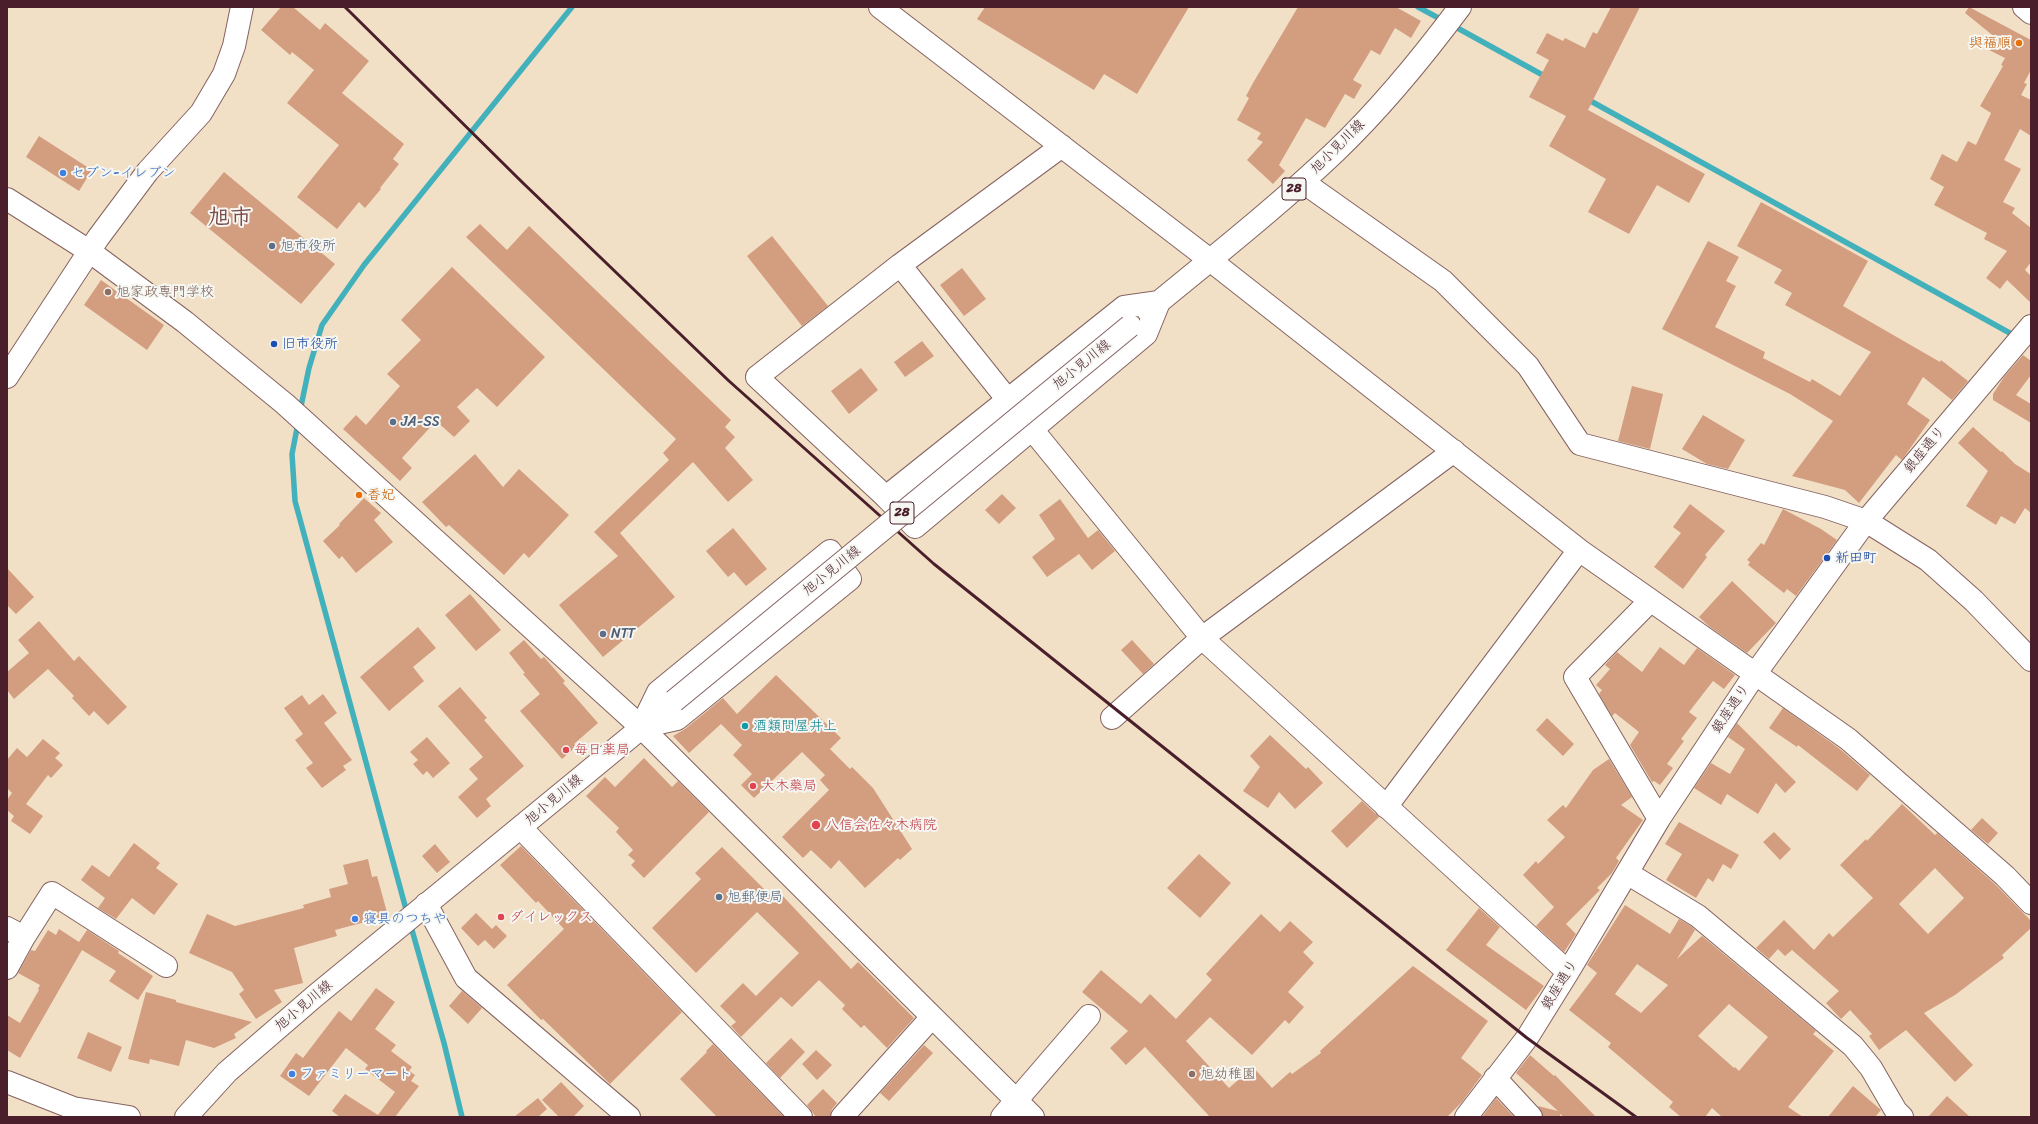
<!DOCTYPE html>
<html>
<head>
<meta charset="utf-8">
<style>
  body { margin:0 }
  #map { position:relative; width:2038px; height:1124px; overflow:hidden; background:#f2e0c6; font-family:Sriracha,sans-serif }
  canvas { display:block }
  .frame { position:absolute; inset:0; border:8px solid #4a1f2b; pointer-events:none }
</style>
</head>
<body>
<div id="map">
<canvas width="2038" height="1124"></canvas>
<div class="frame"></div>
</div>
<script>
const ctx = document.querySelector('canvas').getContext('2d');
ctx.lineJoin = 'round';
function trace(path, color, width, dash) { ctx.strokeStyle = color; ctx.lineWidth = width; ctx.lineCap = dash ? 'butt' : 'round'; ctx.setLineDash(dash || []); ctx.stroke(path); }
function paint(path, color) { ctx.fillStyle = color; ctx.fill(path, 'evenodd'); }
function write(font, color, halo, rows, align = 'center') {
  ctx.font = font + ' Sriracha,"Klee One",sans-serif'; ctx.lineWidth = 4; ctx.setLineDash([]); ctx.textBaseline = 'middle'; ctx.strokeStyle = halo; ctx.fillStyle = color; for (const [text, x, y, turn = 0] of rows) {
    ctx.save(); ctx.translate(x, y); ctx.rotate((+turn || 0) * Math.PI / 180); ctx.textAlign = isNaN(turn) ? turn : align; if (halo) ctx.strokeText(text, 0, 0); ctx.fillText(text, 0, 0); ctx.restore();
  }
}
const stream = new Path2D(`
  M 1418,7 L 1444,21
  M 1452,25 L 1548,78
  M 1587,99 L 2017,337
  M 300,411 L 309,368 L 322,325 L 364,265 L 572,7
  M 298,423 L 292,454 L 295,501 L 407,913
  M 410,923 L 444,1043 L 462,1117`);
const building = new Path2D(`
  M 281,7 L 293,7 L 320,30 L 325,23 L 369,61 L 342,93 L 404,144 L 393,159 L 399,164 L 380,188 L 381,189 L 365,208 L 359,202 L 337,229 L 297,197 L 339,145 L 287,103 L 314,70 L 292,52 L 290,55 L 261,30 Z
  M 985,7 L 1189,7 L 1137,94 L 1104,74 L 1094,90 L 977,19 Z
  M 1298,7 L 1396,7 L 1421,21 L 1411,38 L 1395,28 L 1380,55 L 1371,50 L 1353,80 L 1362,85 L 1354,99 L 1345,94 L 1325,128 L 1306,118 L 1279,165 L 1285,171 L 1273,184 L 1247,160 L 1263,142 L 1257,139 L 1261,133 L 1237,120 L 1249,98 L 1246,96 L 1253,83 Z
  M 1611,7 L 1640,7 L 1588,110 L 1705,174 L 1689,203 L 1657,185 L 1629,234 L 1588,212 L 1606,179 L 1549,146 L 1566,116 L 1529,97 L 1549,60 L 1536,53 L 1547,33 L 1563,41 L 1565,38 L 1585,48 L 1593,32 L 1597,34 Z
  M 1969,7 L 2031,40 L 2031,70 L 2024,83 L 2027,84 L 2021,95 L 2031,100 L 2031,136 L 2020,129 L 2004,160 L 2021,169 L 2003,202 L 2015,208 L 2012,213 L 2031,228 L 2031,262 L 2025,270 L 2031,276 L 2031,303 L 2007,280 L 2000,289 L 1986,278 L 2007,251 L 1984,239 L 1987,233 L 1934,205 L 1944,187 L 1930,179 L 1942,154 L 1957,162 L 1968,141 L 1976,145 L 1991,113 L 1980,106 L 2003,66 L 2001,65 L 2005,58 L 1989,50 L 1996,38 L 1965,13 Z
  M 39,136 L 92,170 L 79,191 L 26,157 Z
  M 224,172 L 335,264 L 301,304 L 190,213 Z
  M 1761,202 L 1868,261 L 1843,306 L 1940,362 L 1941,360 L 1968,381 L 1952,400 L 1923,377 L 1907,404 L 1930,420 L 1902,460 L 1896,455 L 1859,503 L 1845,490 L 1792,476 L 1833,421 L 1790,394 L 1662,329 L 1708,241 L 1739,257 L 1726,281 L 1736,286 L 1715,327 L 1765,352 L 1763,358 L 1810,382 L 1812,379 L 1840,396 L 1871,352 L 1785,305 L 1792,293 L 1774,283 L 1782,270 L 1737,246 Z
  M 480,224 L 507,250 L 529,226 L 731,420 L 725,427 L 735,437 L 725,448 L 753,480 L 728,502 L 693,462 L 620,533 L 675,597 L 603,657 L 559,605 L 618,556 L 594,532 L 669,460 L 663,453 L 676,439 L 466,237 Z
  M 772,236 L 828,306 L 802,326 L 747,256 Z
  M 452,267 L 545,357 L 497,407 L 477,388 L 457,407 L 470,421 L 454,437 L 436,421 L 402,458 L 412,468 L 400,481 L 343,429 L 356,415 L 366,425 L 400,386 L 387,374 L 421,340 L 401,320 Z
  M 962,268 L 986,299 L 964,316 L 940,285 Z
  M 101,280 L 164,325 L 147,350 L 84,305 Z
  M 922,341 L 934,356 L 905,377 L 894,362 Z
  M 2023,355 L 2031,361 L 2031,375 L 2016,395 L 2031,404 L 2031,423 L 1993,400 L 1993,394 L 2004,377 Z
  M 861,368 L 878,390 L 849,414 L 831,391 Z
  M 1632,386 L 1663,394 L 1650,449 L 1618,441 Z
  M 1703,415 L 1745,440 L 1728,469 L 1707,464 L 1682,449 Z
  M 1973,427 L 2001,452 L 2002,451 L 2015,464 L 2031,474 L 2031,513 L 2025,508 L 2015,524 L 2001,516 L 1996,525 L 1966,506 L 1988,471 L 1958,443 Z
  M 475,454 L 503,487 L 519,469 L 569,515 L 529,558 L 524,553 L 504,575 L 449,525 L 446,527 L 422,502 Z
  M 1002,494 L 1016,508 L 999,524 L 985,510 Z
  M 364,498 L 381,513 L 374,520 L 393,542 L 356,573 L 342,556 L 339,559 L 323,541 L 340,525 L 339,524 Z
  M 1060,499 L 1088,538 L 1098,530 L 1115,551 L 1092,570 L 1079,554 L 1047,577 L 1032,557 L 1055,539 L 1039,515 Z
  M 1690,504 L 1725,531 L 1705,555 L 1707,557 L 1683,589 L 1654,567 L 1681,533 L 1673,527 Z
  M 1783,509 L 1821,529 L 1837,540 L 1796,596 L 1787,589 L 1784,593 L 1748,565 L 1750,562 L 1747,560 L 1761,543 L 1764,545 Z
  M 733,528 L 767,569 L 746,586 L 734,572 L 728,577 L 706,551 Z
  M 7,568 L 34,597 L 16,614 L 7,605 Z
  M 1732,581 L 1776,623 L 1747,653 L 1710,627 L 1699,617 Z
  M 470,594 L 501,630 L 476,651 L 445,615 Z
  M 39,621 L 74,661 L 79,656 L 127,707 L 108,725 L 94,711 L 89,716 L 72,698 L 74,696 L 48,669 L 14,699 L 7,690 L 7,672 L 29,653 L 18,640 Z
  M 418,627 L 436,648 L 413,667 L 424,681 L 389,711 L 360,677 Z
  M 524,640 L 541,659 L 544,657 L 565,681 L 563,683 L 598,723 L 574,744 L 577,746 L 562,759 L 520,711 L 540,694 L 523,674 L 525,673 L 509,653 Z
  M 1132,640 L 1154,664 L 1143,674 L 1121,650 Z
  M 1660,647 L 1684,665 L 1697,648 L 1735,675 L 1724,689 L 1713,681 L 1689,712 L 1697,718 L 1681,739 L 1684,741 L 1667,764 L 1673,768 L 1660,785 L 1654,781 L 1652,782 L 1630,745 L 1639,732 L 1615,713 L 1612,716 L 1599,694 L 1602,690 L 1596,685 L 1610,669 L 1605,665 L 1617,652 L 1642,672 Z
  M 776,675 L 841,738 L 830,749 L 850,769 L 852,767 L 873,788 L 912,849 L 900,860 L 898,858 L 865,888 L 839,860 L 831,869 L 811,850 L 803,858 L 782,837 L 829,790 L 820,780 L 825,775 L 802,752 L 754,798 L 741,785 L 752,774 L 733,755 L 742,745 L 721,724 L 689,753 L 673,736 L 685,729 L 723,698 L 737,714 Z
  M 460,687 L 487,718 L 484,720 L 524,766 L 486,799 L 491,806 L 477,818 L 458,797 L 478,779 L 469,769 L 483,757 L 438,706 Z
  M 323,694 L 337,713 L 324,723 L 352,760 L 343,766 L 346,770 L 322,788 L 306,768 L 313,763 L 295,740 L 303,734 L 284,708 L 302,695 L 309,705 Z
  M 1783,708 L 1840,749 L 1870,775 L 1857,791 L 1798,745 L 1797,747 L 1769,728 Z
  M 1547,718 L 1574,744 L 1563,756 L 1536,730 Z
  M 1737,723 L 1796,782 L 1785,793 L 1776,783 L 1758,814 L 1727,794 L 1721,805 L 1694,788 L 1711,763 L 1730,774 L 1745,749 L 1728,737 Z
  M 1270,735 L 1306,769 L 1308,767 L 1323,783 L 1295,809 L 1279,792 L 1268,808 L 1243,791 L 1260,767 L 1250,756 Z
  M 427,737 L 450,763 L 433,778 L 427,771 L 423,775 L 413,764 L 418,760 L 410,752 Z
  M 43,739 L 60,753 L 55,758 L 63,765 L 51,778 L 48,775 L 26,804 L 43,816 L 30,834 L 11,821 L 14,816 L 7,810 L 7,800 L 12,793 L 7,788 L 7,760 L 17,748 L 27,757 Z
  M 644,758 L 672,787 L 678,781 L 709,812 L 644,878 L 631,865 L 635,861 L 628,855 L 633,850 L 616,832 L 619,828 L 586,796 L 605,777 L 615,787 Z
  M 1609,759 L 1632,797 L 1621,805 L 1643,820 L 1616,858 L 1619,861 L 1612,873 L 1597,888 L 1600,890 L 1566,924 L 1576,934 L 1564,952 L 1536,926 L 1554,907 L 1523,875 L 1536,861 L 1538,864 L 1565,837 L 1547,820 L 1563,805 L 1566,808 L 1593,770 Z
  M 1362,801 L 1379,817 L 1347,848 L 1331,831 Z
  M 1902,804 L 1935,835 L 1937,833 L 1996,885 L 2031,921 L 2031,928 L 2002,955 L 2004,958 L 1955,995 L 1924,1013 L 1973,1065 L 1955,1082 L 1906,1030 L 1879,1050 L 1869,1036 L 1872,1034 L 1850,1010 L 1841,1019 L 1826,1003 L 1839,991 L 1792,950 L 1785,956 L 1778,949 L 1769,959 L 1756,948 L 1784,920 L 1814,950 L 1829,933 L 1833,937 L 1873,898 L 1840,865 L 1866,839 L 1867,841 ZM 1935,868 L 1964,898 L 1928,934 L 1899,904 Z
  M 1982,818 L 1998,833 L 1988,844 L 1971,830 Z
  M 1679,822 L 1739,855 L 1731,869 L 1723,864 L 1713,882 L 1708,878 L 1696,898 L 1666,880 L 1682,854 L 1665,844 Z
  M 1774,832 L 1791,849 L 1780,860 L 1763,842 Z
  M 134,843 L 160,863 L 156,868 L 178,884 L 154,915 L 132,898 L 116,919 L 98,908 L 105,898 L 81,880 L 92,865 L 109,877 Z
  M 435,844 L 450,862 L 437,873 L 422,856 Z
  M 521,846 L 682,1012 L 610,1084 L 543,1019 L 541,1020 L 507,985 L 564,929 L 538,901 L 536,903 L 500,865 Z
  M 722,847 L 775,900 L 781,894 L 851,969 L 858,962 L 914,1018 L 887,1048 L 864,1025 L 861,1028 L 842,1009 L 845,1005 L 819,980 L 792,1007 L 781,997 L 741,1037 L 731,1026 L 736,1022 L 720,1006 L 743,983 L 756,996 L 799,953 L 757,912 L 696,973 L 652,928 L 701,879 L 695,873 Z
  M 1199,854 L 1231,883 L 1200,918 L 1167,888 Z
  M 368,859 L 372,877 L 377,876 L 388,916 L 335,930 L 337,936 L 294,948 L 303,983 L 274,990 L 282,1002 L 256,1019 L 239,994 L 244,990 L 232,972 L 189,953 L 207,914 L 235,926 L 304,908 L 303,905 L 331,897 L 329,889 L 348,884 L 343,865 Z
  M 1625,905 L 1670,934 L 1679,919 L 1691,926 L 1695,930 L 1677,959 L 1702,936 L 1816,1031 L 1813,1034 L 1834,1051 L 1788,1107 L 1803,1117 L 1722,1117 L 1712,1108 L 1705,1117 L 1681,1117 L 1669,1107 L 1673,1102 L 1608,1047 L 1611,1043 L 1569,1010 L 1597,973 L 1587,965 ZM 1637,964 L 1668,985 L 1641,1013 L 1615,994 ZM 1729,1004 L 1768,1037 L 1739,1071 L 1735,1067 L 1734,1068 L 1698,1036 Z
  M 1479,908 L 1500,927 L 1486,945 L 1544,986 L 1526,1010 L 1446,950 Z
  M 476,913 L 492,929 L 496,925 L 507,936 L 494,949 L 485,940 L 478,946 L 461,928 Z
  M 1261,914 L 1280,932 L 1290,921 L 1313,942 L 1303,952 L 1314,963 L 1288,992 L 1304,1007 L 1289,1024 L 1285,1020 L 1252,1055 L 1210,1017 L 1186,1041 L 1229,1088 L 1253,1067 L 1272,1088 L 1290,1072 L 1292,1074 L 1321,1053 L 1320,1051 L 1413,966 L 1488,1021 L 1461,1058 L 1482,1075 L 1462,1102 L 1447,1117 L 1210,1117 L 1145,1047 L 1126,1065 L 1110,1048 L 1128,1031 L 1082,992 L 1101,970 L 1141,1004 L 1150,994 L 1176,1019 L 1212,980 L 1206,974 Z
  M 59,929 L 79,942 L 87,930 L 119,951 L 118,953 L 153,976 L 138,1000 L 109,981 L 116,971 L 82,950 L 20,1058 L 7,1050 L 7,1015 L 20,1023 L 39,990 L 38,989 L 40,985 L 18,973 L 31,950 L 35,951 L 48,930 L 56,935 Z
  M 376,988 L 395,1002 L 375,1029 L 396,1045 L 391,1051 L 412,1067 L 409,1071 L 415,1075 L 411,1081 L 419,1086 L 395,1117 L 340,1117 L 332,1111 L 345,1094 L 378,1115 L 395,1092 L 365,1069 L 368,1065 L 346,1048 L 309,1096 L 280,1076 L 296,1053 L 303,1058 L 339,1011 L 351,1021 Z
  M 462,991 L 482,1008 L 468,1024 L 449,1006 Z
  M 146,992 L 176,1000 L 176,1002 L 252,1022 L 234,1034 L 236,1038 L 214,1048 L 186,1040 L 179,1066 L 150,1059 L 149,1064 L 128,1059 Z
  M 88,1032 L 122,1047 L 111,1072 L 77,1058 Z
  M 791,1038 L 805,1052 L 780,1078 L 766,1063 Z
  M 713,1044 L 784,1117 L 717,1117 L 680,1079 L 707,1052 L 706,1051 Z
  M 924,1045 L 933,1053 L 889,1101 L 880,1093 Z
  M 816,1050 L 832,1065 L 817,1080 L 802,1064 Z
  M 1530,1055 L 1554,1076 L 1555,1075 L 1596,1117 L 1564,1117 L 1560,1114 L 1560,1117 L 1543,1117 L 1538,1106 L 1558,1111 L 1516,1073 Z
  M 561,1082 L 584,1106 L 573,1117 L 559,1117 L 542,1100 Z
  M 1853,1086 L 1881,1110 L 1875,1117 L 1828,1117 Z
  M 823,1089 L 837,1103 L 832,1109 L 830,1117 L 816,1117 L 807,1105 Z
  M 1947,1096 L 1970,1117 L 1928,1117 Z
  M 538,1098 L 547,1109 L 538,1117 L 514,1117 Z
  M 1496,1098 L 1514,1117 L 1482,1117 Z`);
const minor = new Path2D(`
  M 880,7 L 1210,260 L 1579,550 L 1848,739 L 2005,876 L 2031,903
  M 1303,182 L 1443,281 L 1528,366 L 1580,444 L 1825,507 L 1866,521 L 1928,560 L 1974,601 L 2031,660
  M 7,199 L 89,251 L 185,322 L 285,404 L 641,727 L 1033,1117
  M 900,265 L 1008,400
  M 7,377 L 98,238 L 148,171 L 201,113 L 224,74 L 234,46 L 242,7
  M 1031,428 L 1202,638 L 1568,972
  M 886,497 L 757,377 L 900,265 L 1062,146
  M 1650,601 L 1575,677 L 1659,819
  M 1112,718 L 1202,638 L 1454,451
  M 1386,807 L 1579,550
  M 521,828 L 801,1117
  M 1627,873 L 1698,916 L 1853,1046 L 1871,1068 L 1896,1111 L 1902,1117
  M 426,904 L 466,978 L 629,1117
  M 7,928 L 24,937 L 7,968
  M 24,937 L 52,893 L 166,966
  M 1495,1078 L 1531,1117
  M 842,1117 L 932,1017
  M 1002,1117 L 1089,1016
  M 1466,1117 L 1527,1038 L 1568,972 L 1659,819 L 1755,674 L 1866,521 L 2031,326`);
const major = new Path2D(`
  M 1159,302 L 1146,334 L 915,527 L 886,497 L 1124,307 Z
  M 1148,311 C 1211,259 1276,208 1335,152 C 1381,108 1422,58 1460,7
  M 830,551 L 850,579 L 677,719 L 641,727 L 658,692 Z
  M 7,1082 L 73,1108 L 129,1117
  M 186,1117 L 227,1072 L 315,996 L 674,701`);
const highway = new Path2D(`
  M 2024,7 L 2031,13`);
const rail = new Path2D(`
  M 345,7 L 523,183 L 729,381 L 934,564 L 1527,1038 L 1636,1117`);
const majorBridge = new Path2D(`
  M 674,701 L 1130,326`);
const markers = [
  [2019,43,4,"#e8710a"],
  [63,173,4,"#3f7fe0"],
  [272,246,4,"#5c6f8a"],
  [108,292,4,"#8d6e63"],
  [274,344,4,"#1a4fb4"],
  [393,422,4,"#5c6f8a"],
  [359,495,4,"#e8710a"],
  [1827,558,4,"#1a4fb4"],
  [603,634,4,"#5c6f8a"],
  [745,726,4,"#0f9aa8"],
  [566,750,4,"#e0444e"],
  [753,786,4,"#e0444e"],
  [816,825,5,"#e0444e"],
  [719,897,4,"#5c6f8a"],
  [501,917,4,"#e0444e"],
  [355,919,4,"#3f7fe0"],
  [292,1074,4,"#3f7fe0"],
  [1192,1074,4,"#8d6e63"]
];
const shields = [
  [1294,189,24],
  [902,513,24]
];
const shieldNames = [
  ["28",1294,189],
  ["28",902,513]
];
const foodNames = [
  ["與福順",2011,43],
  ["香妃",367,495,"left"]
];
const streetNames = [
  ["旭小見川線",1338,147,-45],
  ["旭小見川線",1082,365,-39],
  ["銀座通り",1925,450,-50],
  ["旭小見川線",832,571,-39],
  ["銀座通り",1731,709,-56],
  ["旭小見川線",554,800,-40],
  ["銀座通り",1560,985,-58],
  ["旭小見川線",304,1006,-40]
];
const shopNames = [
  ["セブン-イレブン",71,173],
  ["寝具のつちや",363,919],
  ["ファミリーマート",300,1074]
];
const serviceNames = [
  ["旭市役所",280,246],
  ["JA-SS",401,422],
  ["NTT",611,634],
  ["旭郵便局",727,897]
];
const educationNames = [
  ["旭家政専門学校",116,292],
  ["旭幼稚園",1200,1074]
];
const transitNames = [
  ["旧市役所",282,344],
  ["新田町",1835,558]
];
const cultureNames = [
  ["酒類問屋井上",753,726]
];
const healthNames = [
  ["毎日薬局",574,750],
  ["大木藥局",761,786],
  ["八信会佐々木病院",825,825],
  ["ダイレックス",509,917]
];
const townNames = [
  ["旭市",230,218]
];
trace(stream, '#42b1bc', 5.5);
paint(building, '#d39d80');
trace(minor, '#856361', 24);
trace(major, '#856361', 24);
trace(highway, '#856361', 24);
trace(minor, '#fff', 22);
trace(major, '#fff', 22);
trace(highway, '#fff', 22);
trace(rail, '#4a1f2b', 3);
trace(majorBridge, '#856361', 24, []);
trace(majorBridge, '#fff', 22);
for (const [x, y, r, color] of markers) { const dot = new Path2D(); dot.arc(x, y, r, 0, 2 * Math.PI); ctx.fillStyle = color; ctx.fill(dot); trace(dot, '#f6f6f2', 1.5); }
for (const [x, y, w] of shields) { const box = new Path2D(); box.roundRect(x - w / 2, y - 11, w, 22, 3); ctx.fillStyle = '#f6f6f2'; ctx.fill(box); trace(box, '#4a1f2b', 1); }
write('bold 13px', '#4a1f2b', null, shieldNames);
write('14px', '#c56008', '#f6f6f2', foodNames, 'right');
write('14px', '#4a1f2b', '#f6f6f2', streetNames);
write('14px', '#366cbe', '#f6f6f2', shopNames, 'left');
write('14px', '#4e5e75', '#f6f6f2', serviceNames, 'left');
write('14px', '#785e54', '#f6f6f2', educationNames, 'left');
write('14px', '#164399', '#f6f6f2', transitNames, 'left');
write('14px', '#0d838f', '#f6f6f2', cultureNames, 'left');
write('14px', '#be3a42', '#f6f6f2', healthNames, 'left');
write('bold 22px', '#7a4b49', '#f6f6f2', townNames);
</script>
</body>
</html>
